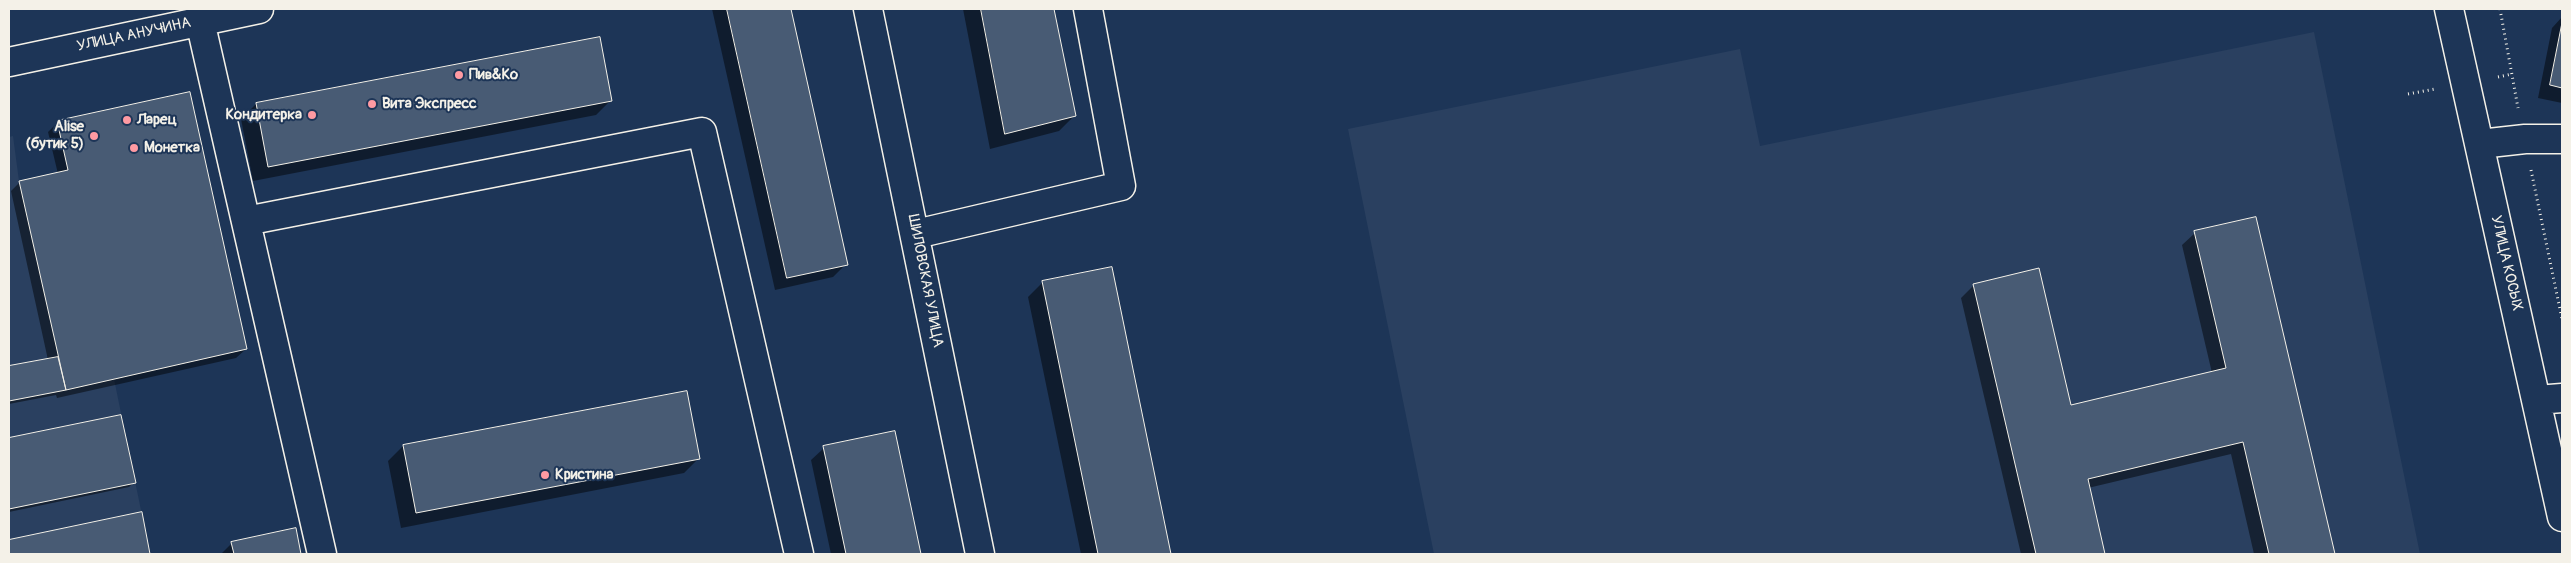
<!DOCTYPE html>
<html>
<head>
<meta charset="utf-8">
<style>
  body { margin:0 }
  #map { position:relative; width:2571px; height:563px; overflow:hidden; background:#1d3557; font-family:Pangolin,sans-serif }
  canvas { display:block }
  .frame { position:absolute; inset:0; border:10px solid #f4f1e8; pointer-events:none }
</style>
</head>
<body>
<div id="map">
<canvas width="2571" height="563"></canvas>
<div class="frame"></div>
</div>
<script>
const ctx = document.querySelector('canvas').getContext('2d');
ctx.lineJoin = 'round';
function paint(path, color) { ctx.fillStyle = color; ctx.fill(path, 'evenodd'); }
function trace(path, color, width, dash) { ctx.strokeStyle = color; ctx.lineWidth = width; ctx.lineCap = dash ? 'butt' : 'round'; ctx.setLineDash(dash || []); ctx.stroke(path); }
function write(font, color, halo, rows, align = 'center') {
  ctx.font = font + ' Pangolin,sans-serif'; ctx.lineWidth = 4; ctx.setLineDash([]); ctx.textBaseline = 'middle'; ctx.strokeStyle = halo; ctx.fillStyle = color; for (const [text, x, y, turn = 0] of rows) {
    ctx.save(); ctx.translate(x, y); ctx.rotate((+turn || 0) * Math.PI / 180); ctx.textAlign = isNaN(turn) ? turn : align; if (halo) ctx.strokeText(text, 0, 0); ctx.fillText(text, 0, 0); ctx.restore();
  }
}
const built = new Path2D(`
  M 2314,32 L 2420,554 L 1434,554 L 1348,129 L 1740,49 L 1760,146 Z
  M 13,136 L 19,181 L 66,389 L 114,379 L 150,554 L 9,554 L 9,137 Z`);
const shadow = new Path2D(`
  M 712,9 L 789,9 L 846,264 L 833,277 L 775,290 Z
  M 963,9 L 1053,9 L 1074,116 L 1059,131 L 990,149 Z
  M 2562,17 L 2562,103 L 2538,98 L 2552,28 Z
  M 611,100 L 596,115 L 253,181 L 241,119 L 256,104 Z
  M 58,122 L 246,349 L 236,358 L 57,398 L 56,395 L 9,404 L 9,368 L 48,360 L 11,191 L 20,182 L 58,174 L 48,132 Z
  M 2255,218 L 2334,554 L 2254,554 L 2231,454 L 2088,488 L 2104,554 L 2021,554 L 1961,298 L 1974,285 L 2070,406 L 2212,373 L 2182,245 L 2195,233 Z
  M 1111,268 L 1170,554 L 1081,554 L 1028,297 L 1043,282 Z
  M 686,392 L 699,458 L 684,473 L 401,528 L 388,461 L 403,446 Z
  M 121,416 L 134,482 L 129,487 L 9,512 L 9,439 Z
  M 894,433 L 920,554 L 831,554 L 811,460 L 824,448 Z
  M 141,514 L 149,554 L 9,554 L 9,541 Z
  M 295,530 L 300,554 L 221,554 L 232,543 Z`);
const building = new Path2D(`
  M 727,9 L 791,9 L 848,265 L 787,278 Z
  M 981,9 L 1054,9 L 1076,116 L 1005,134 Z
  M 2562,23 L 2562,88 L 2550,85 Z
  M 600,37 L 612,101 L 268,167 L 256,103 Z
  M 190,92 L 247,349 L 66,390 L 19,181 L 68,170 L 57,121 Z
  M 2256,217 L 2335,554 L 2269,554 L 2243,442 L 2088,479 L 2105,554 L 2036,554 L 1973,284 L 2039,268 L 2071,405 L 2226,368 L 2194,231 Z
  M 1112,267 L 1171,554 L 1098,554 L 1042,281 Z
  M 58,357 L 66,390 L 9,401 L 9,366 Z
  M 687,391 L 700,459 L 416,513 L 403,445 Z
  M 121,415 L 136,483 L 9,509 L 9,438 Z
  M 895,431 L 921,554 L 846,554 L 823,446 Z
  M 142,512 L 150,554 L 9,554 L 9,540 Z
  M 296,528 L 301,554 L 234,554 L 231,542 Z`);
const path = new Path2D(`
  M 2500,9 L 2518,108
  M 2498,77 L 2512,74
  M 2408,94 L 2435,89
  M 2531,170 L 2562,319`);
const minor = new Path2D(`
  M 868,9 L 980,554
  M 2449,9 L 2562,517
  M 200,21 L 322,554
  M 9,62 L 259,9
  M 2480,144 L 2525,139 L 2562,139
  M 246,221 L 702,132 L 799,554
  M 916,234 L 1121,186 L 1088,9
  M 2537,400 L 2562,398`);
const markers = [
  [459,75,5,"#ff9aa2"],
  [372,104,5,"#ff9aa2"],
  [312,115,5,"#ff9aa2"],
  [127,120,5,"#ff9aa2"],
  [94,136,5,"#ff9aa2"],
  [134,148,5,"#ff9aa2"],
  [545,475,5,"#ff9aa2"]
];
const streetNames = [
  ["УЛИЦА АНУЧИНА",134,35,-12],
  ["УЛИЦА КОСЫХ",2506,263,77],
  ["ШИЛОВСКАЯ УЛИЦА",925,281,79]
];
const poiNames = [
  ["Пив&Ко",469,75],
  ["Вита Экспресс",382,104],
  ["Кондитерка",302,115,"right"],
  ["Ларец",137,120],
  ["Alise",84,127,"right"],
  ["(бутик 5)",84,144,"right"],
  ["Монетка",144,148],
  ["Кристина",555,475]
];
paint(built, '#2a4060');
paint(shadow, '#0007');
paint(building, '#485b74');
trace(building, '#f4f1e8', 1);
trace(minor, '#f4f1e8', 31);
trace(path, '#f4f1e8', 3, [1, 4]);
trace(minor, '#1d3557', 28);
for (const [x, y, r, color] of markers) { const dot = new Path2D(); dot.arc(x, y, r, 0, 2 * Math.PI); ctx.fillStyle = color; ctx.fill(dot); trace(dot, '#1d3557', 2); }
write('15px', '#f4f1e8', '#1d3557', streetNames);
write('bold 15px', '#f4f1e8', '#1d3557', poiNames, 'left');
</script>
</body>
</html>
